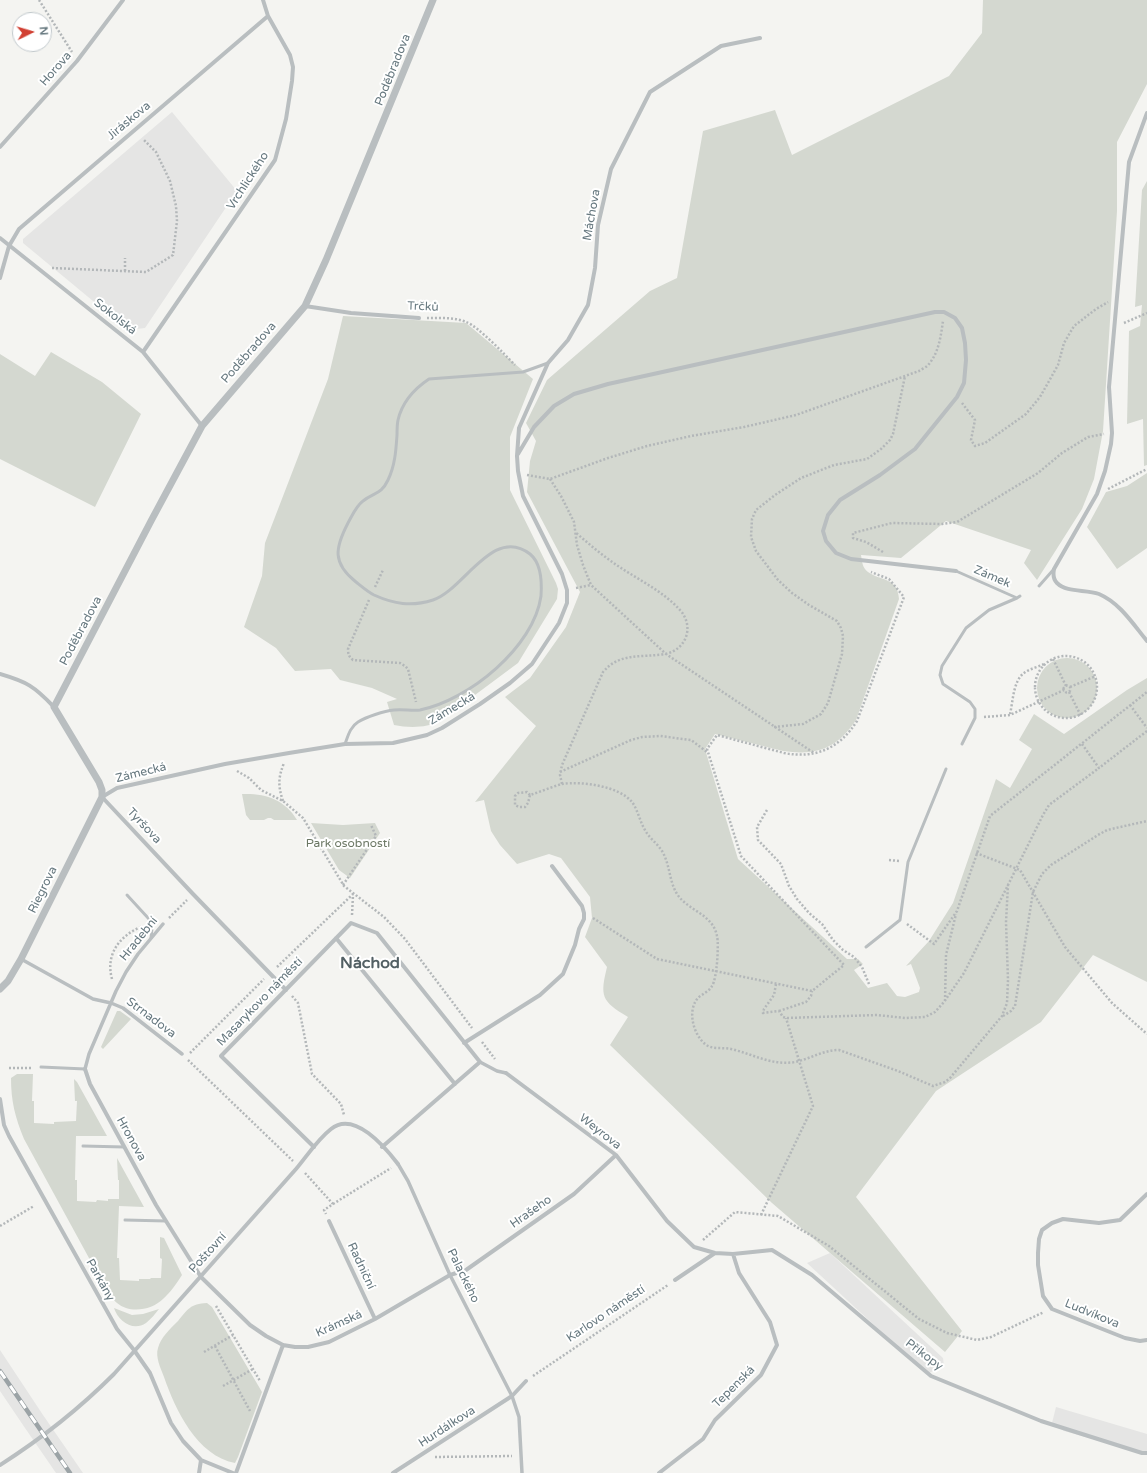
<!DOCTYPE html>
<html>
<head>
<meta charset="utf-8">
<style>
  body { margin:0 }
  #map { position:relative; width:1147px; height:1473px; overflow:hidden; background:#f4f4f1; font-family:"Varela Round",sans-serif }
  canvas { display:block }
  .north { position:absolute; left:12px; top:12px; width:40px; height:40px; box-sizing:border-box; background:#fff; border:1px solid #c2c9cc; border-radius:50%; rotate:85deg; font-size:11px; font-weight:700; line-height:16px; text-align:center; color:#66787f }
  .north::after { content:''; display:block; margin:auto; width:14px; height:18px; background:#d14033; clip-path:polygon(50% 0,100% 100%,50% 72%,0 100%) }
</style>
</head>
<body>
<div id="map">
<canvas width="1147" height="1473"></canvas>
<div class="north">N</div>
</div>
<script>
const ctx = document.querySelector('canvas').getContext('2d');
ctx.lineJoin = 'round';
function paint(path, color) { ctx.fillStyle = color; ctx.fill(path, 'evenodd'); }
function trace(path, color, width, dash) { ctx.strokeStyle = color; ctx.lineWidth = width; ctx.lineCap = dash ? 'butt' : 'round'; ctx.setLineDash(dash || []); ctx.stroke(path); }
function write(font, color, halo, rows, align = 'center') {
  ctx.font = font + ' "Varela Round",sans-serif'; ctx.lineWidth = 4; ctx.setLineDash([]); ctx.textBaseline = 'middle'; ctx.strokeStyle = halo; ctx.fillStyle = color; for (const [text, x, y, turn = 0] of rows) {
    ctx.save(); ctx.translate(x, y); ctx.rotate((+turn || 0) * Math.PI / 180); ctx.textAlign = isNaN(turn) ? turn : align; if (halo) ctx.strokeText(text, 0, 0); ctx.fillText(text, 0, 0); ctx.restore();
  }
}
const built = new Path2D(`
  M 172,112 L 237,191 L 145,328 L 128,330 L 23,243 L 23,239 Z
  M 830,1253 L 943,1358 L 944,1366 L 927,1374 L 807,1263 Z
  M 0,1350 L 43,1415 L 83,1473 L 56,1473 L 25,1428 L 0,1391 Z
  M 1056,1407 L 1147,1434 L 1147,1452 L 1135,1451 L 1064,1431 L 1052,1423 Z`);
const green = new Path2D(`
  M 983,0 L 1147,0 L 1147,84 L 1117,142 L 1117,211 L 1103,431 L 1094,479 L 1082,509 L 1037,580 L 1024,563 L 1031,550 L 946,521 L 901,558 L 861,555 C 862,560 862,568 868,572 C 880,581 898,577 899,599 L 856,720 C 837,748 818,756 783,751 L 715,734 L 705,749 L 738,859 L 847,959 L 858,959 L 863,964 L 854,970 L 868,988 L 887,983 L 897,996 L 905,997 L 919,992 L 920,988 L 911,964 L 906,966 L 929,941 L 953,903 L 996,779 L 1010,788 L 1032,749 L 1019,740 L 1034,714 L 1064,734 L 1127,690 L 1147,678 L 1147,982 L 1093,955 L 1041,1022 L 936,1091 L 856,1197 L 962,1331 L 945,1352 L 772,1203 L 610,1045 L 628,1017 C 601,1001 600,996 607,967 L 585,937 L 592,918 L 590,897 L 561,858 L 549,854 L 517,864 L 500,845 L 491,831 L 484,800 L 475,802 L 536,726 L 505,697 L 530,678 L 566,627 L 580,592 L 527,492 L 530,461 L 536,441 L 526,423 L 547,380 L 650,291 L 677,278 L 703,131 L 775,110 L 792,155 L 949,76 L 982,33 Z
  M 1147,181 L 1147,465 L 1144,466 L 1143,419 L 1127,424 L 1129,331 L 1140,326 L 1142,305 L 1135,307 L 1142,190 Z
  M 343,316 L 466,323 L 533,379 L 510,437 L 510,490 L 556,583 L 558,589 L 557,599 L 518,663 L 440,721 C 427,728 409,728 394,725 L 387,702 L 397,699 L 372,688 L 340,680 L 331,669 L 295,671 L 276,648 L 244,627 L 262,576 L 265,543 L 328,379 Z
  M 51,352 L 102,382 L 141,414 L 95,507 L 0,459 L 0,354 L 35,376 Z
  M 1147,473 L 1147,548 L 1117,569 L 1087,527 L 1106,492 L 1127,486 Z
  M1037 688a30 30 0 1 1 60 0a30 30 0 1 1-60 0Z
  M 242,794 C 264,793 285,799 297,820 L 274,820 L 271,818 L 268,818 L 264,820 L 250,820 L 246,815 Z
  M 311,823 L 343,825 L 375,823 L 380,833 L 350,878 L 339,870 Z
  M 117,1011 L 120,1011 L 131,1019 L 103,1049 L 101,1047 Z
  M 17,1074 L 33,1074 L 32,1101 L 34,1101 L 34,1123 L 54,1124 L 54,1122 L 76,1121 L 77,1101 L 75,1101 L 74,1079 L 77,1082 L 107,1136 L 76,1136 L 75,1180 L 77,1180 L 77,1201 L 96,1202 L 97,1200 L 108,1201 L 108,1199 L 119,1199 L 119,1180 L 118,1180 L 117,1158 L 144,1207 L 119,1206 L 117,1258 L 119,1258 L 120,1280 L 139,1281 L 139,1279 L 150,1279 L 151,1278 L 161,1278 L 162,1259 L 160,1258 L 160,1237 L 164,1238 L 182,1275 C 177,1283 170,1293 163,1299 C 152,1310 130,1314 117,1303 C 113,1300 110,1295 107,1291 L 24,1139 C 15,1117 11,1101 11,1078 Z
  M 207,1303 L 212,1307 L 262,1392 L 238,1457 L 235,1463 C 197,1456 175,1409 164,1377 C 161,1369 155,1357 158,1348 C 161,1337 170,1329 178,1321 C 188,1309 190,1304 207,1303 Z
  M 114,1308 L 132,1315 L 143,1314 L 159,1309 C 155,1314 151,1319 146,1323 C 133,1332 118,1321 114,1308 Z`);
const path = new Path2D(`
  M 39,0 L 72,52
  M 52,268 L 146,272 L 173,255 L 177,221 L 176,206 L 170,181 L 156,152 L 143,139
  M 125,271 L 125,258
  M 427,318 C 440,318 454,317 466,322 C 479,327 504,354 515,365
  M 1124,323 L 1147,313
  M 962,403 L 975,420 L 971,440 L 975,446 L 985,443 L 1026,414 L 1040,397 L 1058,365 L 1064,343 L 1074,326 L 1096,309 L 1108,302
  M 527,475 L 550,479 L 608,458 L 647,446 L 691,436 L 744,427 L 796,415 L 919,371 C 922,369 927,367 929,364 C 939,352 941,335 943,321
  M 550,479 L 561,496 L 574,522 L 577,545 L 583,565 L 591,585 L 666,654 L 814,753
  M 1108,489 L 1147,469
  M 883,552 L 866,542 L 853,538 L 853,533 L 892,523 L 942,524 L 957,522 L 1038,473 L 1062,453 L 1088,437 L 1104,434
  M 375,587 L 383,570
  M 576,588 L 591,585
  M 369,600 L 348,649 C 348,654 349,657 353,660 L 400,663 L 405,666 L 408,669 L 416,702
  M1035 687a31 31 0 1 1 62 0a31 31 0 1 1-62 0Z
  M 1053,659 L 1066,686
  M1063.5 689a3.5 3.5 0 1 1 7 0a3.5 3.5 0 1 1-7 0Z
  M 1070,687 L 1096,676
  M 1069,692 L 1081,716
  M 1130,705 L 1147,728
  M 1010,714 C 1013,702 1013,681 1024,673 C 1029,669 1038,667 1044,664
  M 984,717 L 1010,715 L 1064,690
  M 774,727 L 803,724 L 821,714 L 828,703 L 842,654 L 843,636 L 841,628 L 837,621 L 809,605 L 792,593 L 778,580 L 756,551 L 751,537 L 752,519 L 756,510 L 775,495 L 801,478 L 834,465 L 867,459 L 881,449 L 890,440 L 893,434 L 905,376
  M 1082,744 L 1099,768 L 1147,731
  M 237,771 L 249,778 L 261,790 L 283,801 L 303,818 L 344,886 L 384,917 L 405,939 L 472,1028
  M 560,772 L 631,740 L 642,737 L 660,736 L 691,740 L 707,752
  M 562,784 L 560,775 L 562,765 L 603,672 C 620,652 641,658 665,654 C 686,650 695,627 680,610 C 664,592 639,580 618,566 C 603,556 589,544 575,532
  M 530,795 L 527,792 L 518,793 L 515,796 L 515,805 L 519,807 L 525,807 L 528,803 L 530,795 C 540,792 551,787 562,784 C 581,781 619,786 632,802 C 638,810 640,822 645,830 C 649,838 657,843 662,851 C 670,864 669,881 677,894 C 688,911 713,914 717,936 C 719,944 717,979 712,986 C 710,991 702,994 698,998 C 687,1010 693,1034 705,1044 C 712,1050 722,1047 731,1049 C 753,1054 772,1066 795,1062 C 810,1059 823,1050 839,1050 L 898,1071 L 933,1086 L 945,1082 L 950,1078 L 1002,1016 L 1007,1003 L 1008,980 L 1006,922 L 1008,885
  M 283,801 C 278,786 278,778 284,763
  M 767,810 L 757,827 L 758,840 L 781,864 L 789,886 L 797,899 L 809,913 L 822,924 L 833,940 L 843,950 L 854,957 L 862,967 L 869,984
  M 976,853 L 1020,870 L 1065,947 L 1112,1003 L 1147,1034
  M 889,860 L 899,861
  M 343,885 L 376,836 L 371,825
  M 352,915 L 353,895
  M 169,918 L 187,900
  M 593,918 L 657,959 L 812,991 L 844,965 L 741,856 L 707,749 L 717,735 L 784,753 C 816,759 840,748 857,721 L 904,597 L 889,579 L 871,572
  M 907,924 L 934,944 L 957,911 L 990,816 L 1147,692
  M 277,967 L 353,894
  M 112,979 C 105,954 120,935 143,926
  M 776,984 L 774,995 L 764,1009 L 763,1013 L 779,1011 L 783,1017 L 786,1018 L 877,1015 L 905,1018 L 925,1017 L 935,1012 L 944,1002 L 964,973 L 1043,815 L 1049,805 L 1099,768
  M 292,996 L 298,1003 L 312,1074 L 341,1104 L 344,1115
  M 945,1001 L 946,955 L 956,914
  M 779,1011 L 806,1002 L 811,996 L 812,991
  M 1003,1016 L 1011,1011 L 1015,1006 L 1033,892 L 1042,874 L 1051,865 L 1098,835 L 1107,830 L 1147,821
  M 482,1042 L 495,1059
  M 190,1053 L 264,979
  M 188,1060 L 293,1161
  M 9,1068 L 33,1068
  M 305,1173 L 333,1204 L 324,1210 L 326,1214
  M 333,1204 L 391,1168
  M 0,1226 L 34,1206
  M 703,1240 L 735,1212 L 778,1216 L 829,1246 L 919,1319 L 947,1333 L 977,1340 L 991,1337 L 1044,1312
  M 216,1306 L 260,1381
  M 215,1346 L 250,1411
  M 204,1352 L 233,1335
  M 533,1376 L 668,1285
  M 223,1386 L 253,1369
  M 435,1457 L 512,1456`);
const service = new Path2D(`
  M 956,571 L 1017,598 L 1020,596
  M 1039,586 L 1054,569
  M 345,744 C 348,736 350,727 358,722 C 366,717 384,711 394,710 C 403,709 412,711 420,710 C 469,700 534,647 541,596 C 542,582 541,563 530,554 C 493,525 464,590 433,600 C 411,607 394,604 374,595 C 368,592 361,586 356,582 C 332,563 335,548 348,523 C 352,516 356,506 363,501 C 374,492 381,495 388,480 C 395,466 396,450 397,435 C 397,431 397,425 398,420 C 402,403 414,389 429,379 L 523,372 L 548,363
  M 962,744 L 975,718 L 975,709 L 970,702 L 943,684 L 940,675 L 942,666 L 966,628 L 989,610 L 1017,598
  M 127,895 L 149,919 L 152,928 L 151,938
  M 866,947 L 900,920 L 908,862 L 946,769
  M 41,1067 L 85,1069
  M 83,1146 L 124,1147
  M 125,1220 L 166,1221`);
const pedestrian = new Path2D(`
  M 21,959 L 93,999 L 111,1003 L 123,1008 L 182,1054
  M 480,1062 L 497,1071 L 506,1073
  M 85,1069 L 89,1054 L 116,991 L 126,972 L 138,954 L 163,924
  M 398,1164 L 408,1181 L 450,1275 L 512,1396 L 519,1417 L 522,1473`);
const minor = new Path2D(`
  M 1147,113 L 1129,162 L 1109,387 L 1112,433 L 1111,444 L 1105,471 L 1097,494 L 1054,569 C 1053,574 1053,579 1057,583 C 1067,593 1086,589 1099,594 C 1120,603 1133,624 1147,641
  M 0,147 L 77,61 L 123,0
  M 0,238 L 143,352 L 202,426
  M 0,278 L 9,246 L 19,229 L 268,16
  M 305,306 L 351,313 L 419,318
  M 143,352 L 275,160 L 286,119 L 292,81 L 293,67 L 290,55 L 268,16 L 263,0
  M 518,454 L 534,427 L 554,406 L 574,394 L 608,384 L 935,312 L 944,312 L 955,318 L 962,328 L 965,343 L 966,360 L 964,383 L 957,397 L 915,449 L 880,475 L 840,500 L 828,515 L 823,531 L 826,541 L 836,553 L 851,559 L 956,571
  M 0,674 C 27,682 34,686 54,707
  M 336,938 L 455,1084
  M 286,990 L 193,894 L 102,797 L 117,788 L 225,764 L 289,753 L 345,744 L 393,743 L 427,735 L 442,728 L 480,704 L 510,683 L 532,664 L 559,623 L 567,603 L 567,590 L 562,574 L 523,496 L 518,471 L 517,456 L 519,428 L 548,363 L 568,340 L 588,305 L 595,268 L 598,225 L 611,169 L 650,92 L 721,46 L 760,38
  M 464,1043 L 540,995 L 563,974 L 575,945 L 579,929 L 584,919 L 584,913 L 582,906 L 552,866
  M 85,1069 L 90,1084 L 156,1205 L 201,1277 L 250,1325 L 266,1336 L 283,1345 L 295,1347 L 308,1347 L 329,1342 L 375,1319 L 450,1275 L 466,1270 L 574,1194 L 616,1155
  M 506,1073 L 616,1155 L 667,1221 L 694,1247 L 715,1253 L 733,1254 L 772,1250 L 812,1275 L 931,1376 L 1041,1421 L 1142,1453 L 1147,1453
  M 0,1099 L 4,1125 L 9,1136 L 112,1320 L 117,1329 L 134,1350 L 150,1373 L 171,1423 L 183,1441 L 201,1460 L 233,1473
  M 314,1147 L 221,1056 L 351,923 L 377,933 L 480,1062 L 382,1147
  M 1147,1194 L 1120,1220 L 1099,1223 L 1063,1219 L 1052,1223 L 1042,1230 L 1039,1239 L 1038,1253 L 1038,1265 L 1043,1296 L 1052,1309 L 1125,1338 L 1140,1341 L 1147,1340
  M 329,1221 L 375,1319
  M 675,1280 L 715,1253
  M 0,1465 C 41,1439 80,1408 114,1374 L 296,1169 C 307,1156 317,1140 331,1129 C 354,1110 385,1147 398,1164
  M 199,1473 L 201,1460
  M 236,1473 L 283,1345
  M 393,1473 L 512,1396 L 526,1381
  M 659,1473 L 703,1439 L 715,1420 L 761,1375 L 777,1345 L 770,1322 L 739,1273 L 733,1254`);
const tertiary = new Path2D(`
  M 0,989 L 8,981 L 21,959 L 102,797 L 102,790 L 99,782 L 54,707 L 151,521 L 202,426 L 305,306 L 326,260 L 433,0`);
const rail = new Path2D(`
  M 0,1371 L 70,1473`);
const pathBridge = new Path2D(`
  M 761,1215 L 813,1106 L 786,1018`);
const streetNames = [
  ["Horova",56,69,-49],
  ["Poděbradova",393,70,-68],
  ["Jiráskova",129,121,-40],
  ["Vrchlického",248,181,-57],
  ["Máchova",592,215,-80],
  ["Trčků",423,307,2],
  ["Sokolská",115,317,38],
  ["Poděbradova",249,353,-49],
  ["Zámek",992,577,23],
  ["Poděbradova",81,631,-62],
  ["Zámecká",452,709,-31],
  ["Zámecká",141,773,-14],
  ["Tyršova",144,826,47],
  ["Riegrova",43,890,-64],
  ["Hradební",139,939,-51],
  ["Masarykovo náměstí",260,1002,-46],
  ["Strnadova",151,1018,37],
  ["Weyrova",600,1132,38],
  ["Hronova",131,1139,61],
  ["Hrašeho",531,1212,-35],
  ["Poštovní",208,1253,-48],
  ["Radniční",361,1266,65],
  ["Palackého",463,1276,64],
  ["Parkány",100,1280,61],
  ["Karlovo náměstí",606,1314,-34],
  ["Ludvíkova",1092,1314,22],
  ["Krámská",339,1324,-24],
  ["Příkopy",924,1355,37],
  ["Tepenská",734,1387,-45],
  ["Hurdálkova",447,1427,-33]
];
const parkNames = [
  ["Park osobností",348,844]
];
const districtNames = [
  ["Náchod",370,964]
];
paint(built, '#e5e5e4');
paint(green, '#d4d8d0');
trace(path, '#b3b7b9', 2.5, [2, 2]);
trace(service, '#b9bec0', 3);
trace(pedestrian, '#b9bec0', 3.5);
trace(minor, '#b9bec0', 4);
trace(tertiary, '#b9bec0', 7);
trace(rail, '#9ba3a6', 4.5);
trace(rail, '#fff', 3, [9]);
trace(pathBridge, '#b3b7b9', 2.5, [2, 2]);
write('12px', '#66787f', '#fff', streetNames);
write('12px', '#6b7764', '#fff', parkNames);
write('bold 16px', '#536065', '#fff', districtNames);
</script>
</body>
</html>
